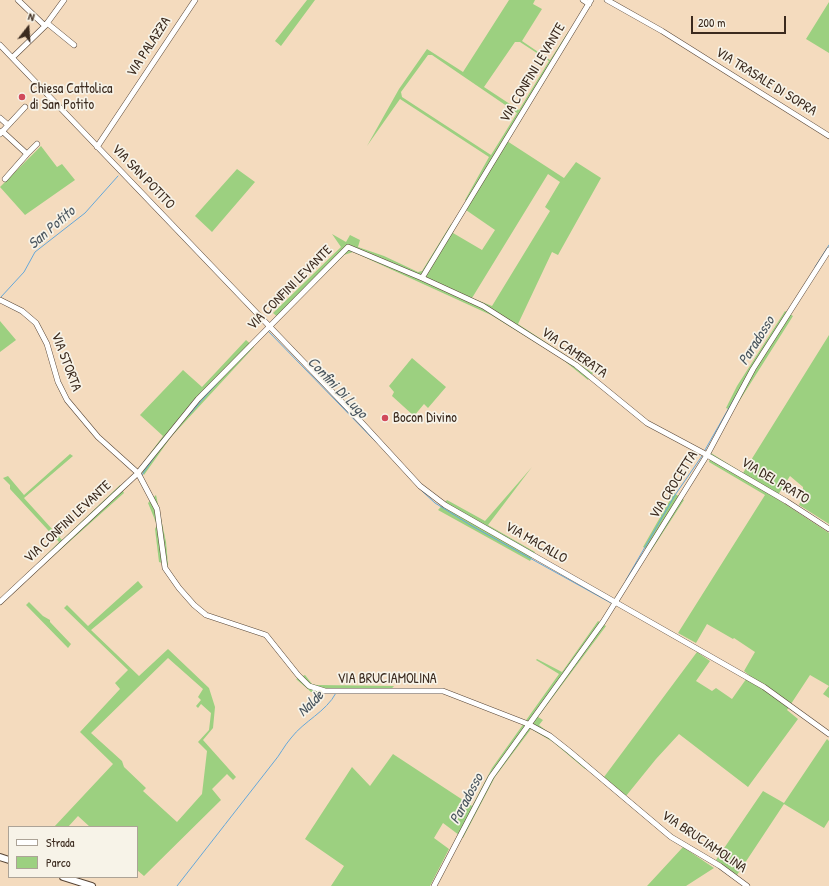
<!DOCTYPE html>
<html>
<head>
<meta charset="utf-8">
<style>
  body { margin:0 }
  #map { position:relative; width:829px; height:886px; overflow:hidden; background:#f4dbbe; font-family:"Patrick Hand",sans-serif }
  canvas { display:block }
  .legend { position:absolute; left:8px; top:826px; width:130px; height:52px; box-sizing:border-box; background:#f7f3e8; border:1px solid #aca397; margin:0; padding:5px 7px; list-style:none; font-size:12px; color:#3b2a1e }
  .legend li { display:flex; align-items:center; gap:8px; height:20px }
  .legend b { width:20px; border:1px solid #aca397 }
  .north { position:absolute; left:8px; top:8px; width:40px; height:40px; -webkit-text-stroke:3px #f7f3e8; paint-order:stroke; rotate:17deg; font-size:11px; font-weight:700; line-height:16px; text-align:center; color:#3b2a1e }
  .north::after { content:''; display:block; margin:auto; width:14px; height:18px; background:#3b2a1e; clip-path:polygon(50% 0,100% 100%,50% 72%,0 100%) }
  .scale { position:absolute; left:691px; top:16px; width:95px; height:18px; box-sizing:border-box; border:2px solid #3b2a1e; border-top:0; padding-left:5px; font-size:12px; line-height:14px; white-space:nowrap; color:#3b2a1e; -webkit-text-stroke:3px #f7f3e8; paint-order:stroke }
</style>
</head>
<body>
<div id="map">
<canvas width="829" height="886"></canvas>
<ul class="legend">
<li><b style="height:5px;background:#fff"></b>Strada</li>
<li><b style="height:11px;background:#9cd080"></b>Parco</li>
</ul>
<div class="north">N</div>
<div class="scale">200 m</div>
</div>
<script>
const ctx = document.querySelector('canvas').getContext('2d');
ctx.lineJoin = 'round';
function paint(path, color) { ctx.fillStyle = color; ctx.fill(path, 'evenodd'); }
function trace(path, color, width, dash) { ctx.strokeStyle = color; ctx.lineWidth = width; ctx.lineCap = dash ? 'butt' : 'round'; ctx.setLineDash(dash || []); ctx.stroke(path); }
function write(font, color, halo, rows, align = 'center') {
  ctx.font = font + ' "Patrick Hand",sans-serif'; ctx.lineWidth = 3.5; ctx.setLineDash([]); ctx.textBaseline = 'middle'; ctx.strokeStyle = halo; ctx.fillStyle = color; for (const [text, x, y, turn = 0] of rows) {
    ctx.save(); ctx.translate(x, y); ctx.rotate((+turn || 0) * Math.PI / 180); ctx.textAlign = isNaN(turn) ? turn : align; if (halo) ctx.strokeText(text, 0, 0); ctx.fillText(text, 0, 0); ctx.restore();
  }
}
const green = new Path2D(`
  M 307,0 L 315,0 L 281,46 L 275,41 Z
  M 509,0 L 535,0 L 533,4 L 542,9 L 522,41 L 550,60 L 568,32 L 572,35 L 507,141 L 564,178 L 576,162 L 601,178 L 558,255 L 552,252 L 518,324 L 593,373 L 588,380 L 562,359 L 491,315 L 353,252 L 344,255 L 280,319 L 273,313 L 341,247 L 332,234 L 346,242 L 350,235 L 360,240 L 358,247 L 384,256 L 418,272 L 422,271 L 451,224 L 455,227 L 453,233 L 482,250 L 495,230 L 466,210 L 470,204 L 465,200 L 489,157 L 400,99 L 367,146 L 399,89 L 427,49 L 463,72 ZM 515,42 L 520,42 L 549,61 L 519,110 L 484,87 ZM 428,55 L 432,55 L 517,113 L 491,155 L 402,97 L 401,92 ZM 548,174 L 560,182 L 545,207 L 550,211 L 492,306 L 472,298 Z
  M 829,2 L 829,53 L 806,39 Z
  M 41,146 L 57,167 L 62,164 L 75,180 L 25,215 L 0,187 Z
  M 237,169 L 255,182 L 212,232 L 195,216 Z
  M 785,311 L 793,316 L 733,411 L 726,408 L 737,386 Z
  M 0,321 L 16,340 L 0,352 Z
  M 829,335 L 829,524 L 799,505 L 803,495 L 803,487 L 790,476 L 776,498 L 829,533 L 829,698 L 823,694 L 829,686 L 810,675 L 787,710 L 798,719 L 748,787 L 679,734 L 656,759 L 626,796 L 604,777 L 697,652 L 710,661 L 696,681 L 712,691 L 716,688 L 732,699 L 749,675 L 744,671 L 755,652 L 734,638 L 733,639 L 707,624 L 696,643 L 678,633 L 765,495 L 709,462 L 711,453 L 743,473 Z
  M 246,340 L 254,347 L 171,437 L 144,475 L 139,468 L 163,436 L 140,415 L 183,370 L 202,387 Z
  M 412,358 L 446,387 L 428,408 L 424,404 L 414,416 L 392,396 L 394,392 L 389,386 Z
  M 70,454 L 73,456 L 24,498 L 62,540 L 120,485 L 124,493 L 31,576 L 29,572 L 59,542 L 10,489 L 10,485 L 3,478 L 8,476 L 24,495 Z
  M 532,467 L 488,525 L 535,552 L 530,561 L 438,510 L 447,500 L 485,521 Z
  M 674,493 L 684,500 L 651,551 L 643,547 Z
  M 156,495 L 166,542 L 168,565 L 159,562 L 155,529 L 157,525 L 148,503 Z
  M 138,581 L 143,587 L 91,630 L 139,676 L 168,649 L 209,688 L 215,707 L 213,728 L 203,740 L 236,777 L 233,780 L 227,774 L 212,789 L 221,800 L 144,876 L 137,870 L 137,827 L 90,827 L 78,816 L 68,827 L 54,827 L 113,764 L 80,732 L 120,689 L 115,683 L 128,670 L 64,608 L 67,605 L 88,626 ZM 168,658 L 203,689 L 198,697 L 201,700 L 196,706 L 198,708 L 201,704 L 211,713 L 209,730 L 198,742 L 207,751 L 202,794 L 177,822 L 143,791 L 146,788 L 124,767 L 122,761 L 91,733 Z
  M 29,602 L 43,616 L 50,620 L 50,622 L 71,644 L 68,648 L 26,605 Z
  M 598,621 L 606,626 L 538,717 L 543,720 L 539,725 L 589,764 L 585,769 L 553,742 L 531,729 L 495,777 L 463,838 L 443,823 L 434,838 L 449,849 L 430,886 L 331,886 L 344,866 L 305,839 L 352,767 L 370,786 L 393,754 L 472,806 L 492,768 L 559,674 L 536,660 L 537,659 L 562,672 Z
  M 305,675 L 312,684 L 317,685 L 394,686 L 387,694 L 311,692 L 296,679 Z
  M 827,739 L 829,741 L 829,820 L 824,828 L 784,804 L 737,875 L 716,860 L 763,791 L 784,803 Z
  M 683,847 L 714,868 L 686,886 L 647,886 Z`);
const stream = new Path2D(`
  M 815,267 L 829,245
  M 1,297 L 24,272 L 35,252 L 85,213 L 118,176
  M 268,331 L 376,442
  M 189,415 L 219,381
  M 705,450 L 746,378
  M 142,475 L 155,456
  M 407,475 L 415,484
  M 422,491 L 435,503 L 472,526 L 611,603
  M 626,580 L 675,495 L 702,456
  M 528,722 L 559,679
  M 177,886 C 209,845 241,804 273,763 C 280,755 284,746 291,738 C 304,721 326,712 336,693`);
const minor = new Path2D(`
  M 18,0 L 45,26
  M 583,0 L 589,4
  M 607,0 L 662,31 L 829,136
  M 47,23 L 74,45
  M 0,45 L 363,424 L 420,486 L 445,505 L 764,687 L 829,734
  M 13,57 L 45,26 L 64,0
  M 0,118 L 8,125
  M 2,131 L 27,154 L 5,179
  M 0,134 L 25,107
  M 97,147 L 195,0
  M 27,154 L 37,144
  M 422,278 L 483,306 L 576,365 L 647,423 L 707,455 L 786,501 L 829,529
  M 0,300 L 22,311 L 36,323 L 47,344 L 58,382 L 67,400 L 98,437 L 138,473 L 157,509 L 165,568 L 179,588 L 194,605 L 206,615 L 266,635 L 298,675 L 309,686 L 325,691 L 443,691 L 528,724 L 550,736 L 569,751 L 671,837 L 720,866 L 747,886
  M 0,602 L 138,473 L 198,399 L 348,247 L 422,278 L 591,0
  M 434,886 L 491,777 L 603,622 L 707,455 L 753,369 L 829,250`);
const major = new Path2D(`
  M 0,857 L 9,860
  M 63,877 L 92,886`);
const markers = [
  [22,97,4,"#d1495b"],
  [385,418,4,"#d1495b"]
];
const streetNames = [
  ["VIA PALAZZA",149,47,-57],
  ["VIA CONFINI LEVANTE",533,73,-59],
  ["VIA TRASALE DI SOPRA",766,82,32],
  ["VIA SAN POTITO",143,177,46],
  ["VIA CONFINI LEVANTE",290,288,-45],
  ["VIA CAMERATA",574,353,35],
  ["VIA STORTA",66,362,69],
  ["VIA DEL PRATO",775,481,31],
  ["VIA CROCETTA",674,485,-58],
  ["VIA CONFINI LEVANTE",68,522,-43],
  ["VIA MACALLO",536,543,30],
  ["VIA BRUCIAMOLINA",387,679],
  ["VIA BRUCIAMOLINA",704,842,34]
];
const poiNames = [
  ["Chiesa Cattolica",30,89],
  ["di San Potito",30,105],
  ["Bocon Divino",393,418]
];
const waterNames = [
  ["San Potito",52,228,-41],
  ["Paradosso",757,341,-58],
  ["Confini Di Lugo",337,388,46],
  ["Nalde",311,704,-45],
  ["Paradosso",467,799,-62]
];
paint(green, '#9cd080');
trace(stream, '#65a7d9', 1);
trace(minor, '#574536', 6);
trace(major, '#574536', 8);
trace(minor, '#fff', 5);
trace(major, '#fff', 6);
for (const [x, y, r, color] of markers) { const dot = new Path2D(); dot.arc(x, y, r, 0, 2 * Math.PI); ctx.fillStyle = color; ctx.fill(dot); trace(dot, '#f7f3e8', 1.5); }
write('14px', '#3b2a1e', '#f7f3e8', streetNames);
write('14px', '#3b2a1e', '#f7f3e8', poiNames, 'left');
write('italic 15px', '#4a565f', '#f7f3e8', waterNames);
</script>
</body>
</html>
